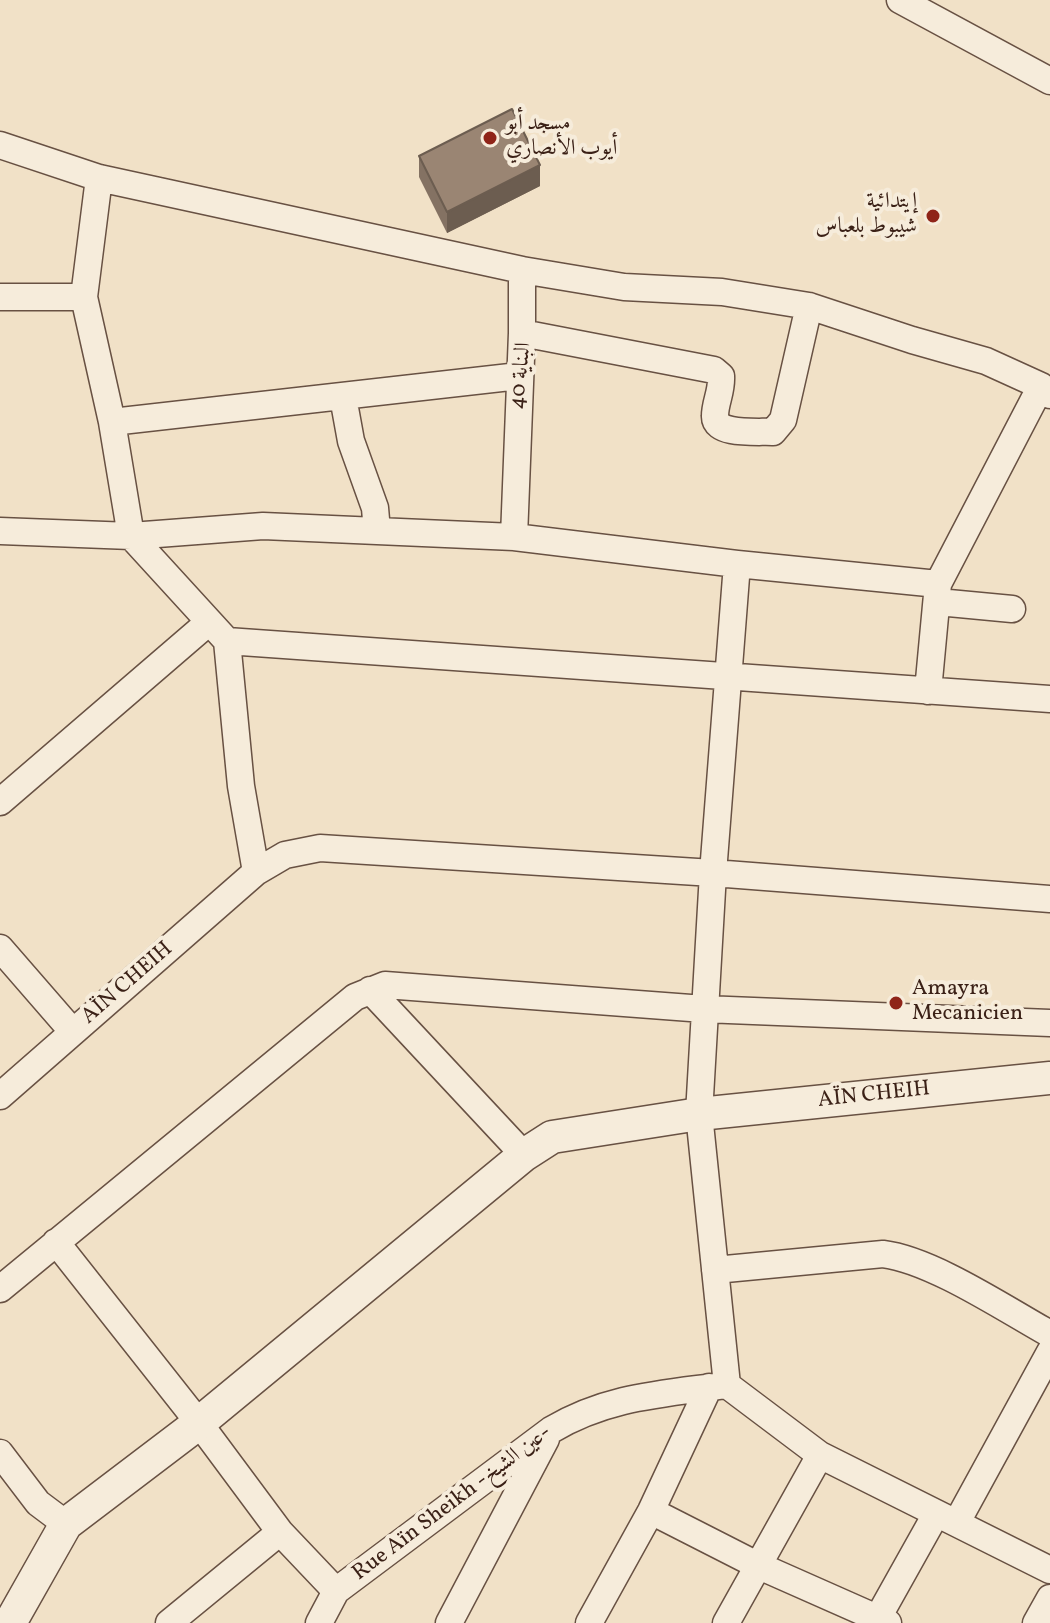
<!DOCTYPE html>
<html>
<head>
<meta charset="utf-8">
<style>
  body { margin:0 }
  canvas { display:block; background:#f1e1c7 }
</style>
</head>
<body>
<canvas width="1050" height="1623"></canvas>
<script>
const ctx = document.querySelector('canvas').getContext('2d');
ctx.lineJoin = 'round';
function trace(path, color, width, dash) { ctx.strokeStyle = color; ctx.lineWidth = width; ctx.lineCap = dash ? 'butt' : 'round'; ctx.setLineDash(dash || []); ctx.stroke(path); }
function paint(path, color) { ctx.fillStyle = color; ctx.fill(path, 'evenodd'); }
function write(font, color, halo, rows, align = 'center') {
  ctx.font = font + ' Vollkorn,Amiri,serif'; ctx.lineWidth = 8; ctx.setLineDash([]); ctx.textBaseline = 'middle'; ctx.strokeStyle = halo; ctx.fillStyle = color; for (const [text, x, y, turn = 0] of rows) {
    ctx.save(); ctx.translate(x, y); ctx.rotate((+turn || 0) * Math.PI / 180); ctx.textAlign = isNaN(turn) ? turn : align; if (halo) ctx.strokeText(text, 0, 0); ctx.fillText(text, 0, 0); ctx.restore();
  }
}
const minor = new Path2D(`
  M 900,0 L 1050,81
  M 0,145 L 99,178 L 522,270 L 522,333 L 514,537
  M 99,178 L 84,297 L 112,422 L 131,536
  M 522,270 L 624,287 L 722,292 L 809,306 L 912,340 L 986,361 L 1041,386 L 1050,395
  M 0,297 L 84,297
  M 522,333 L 714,370 L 721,376 C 722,392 715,402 715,416 C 714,436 759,431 773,432 L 783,420 L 809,306
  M 343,397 L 351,441 L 375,508 L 377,531
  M 112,422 L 519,376
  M 0,531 L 131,536 L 263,526 L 514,537 L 737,564 L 938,584
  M 131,536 L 227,641 L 241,786 L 256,872
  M 737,564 L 713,873 L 699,1114 L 727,1385 L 820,1455 L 1050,1570
  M 938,602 L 1012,609
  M 227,641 L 1050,699
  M 928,691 L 938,584 L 1041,386
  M 0,802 L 209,622
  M 0,948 L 73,1032
  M 370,990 L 524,1155
  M 0,1096 L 256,872 L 285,855 L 320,848 L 713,873 L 1050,899
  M 56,1242 L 199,1423 L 280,1532 L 336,1591
  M 715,1270 L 883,1254 C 932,1260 1005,1309 1050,1334
  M 0,1289 L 355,997 L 385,985 L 704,1009 L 1050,1023
  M 0,1453 L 38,1503 L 66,1524
  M 651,1511 L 757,1565 L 888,1623
  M 957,1522 L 1050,1352
  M 169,1623 L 280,1532
  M 319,1623 L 336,1591 L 551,1430 C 608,1396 663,1394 727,1385
  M 449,1623 L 546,1439
  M 589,1623 L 651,1511 L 709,1387
  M 726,1623 L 820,1455
  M 875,1623 L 936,1514
  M 1036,1623 L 1050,1598`);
const tertiary = new Path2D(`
  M 10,1623 L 66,1524 L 199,1423 L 524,1155 L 552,1137 L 699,1114 L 1050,1078`);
const wall = new Path2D(`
  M 419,156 L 540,186 L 447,233 L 419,177 Z`);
const shadedWall = new Path2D(`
  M 540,165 L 540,186 L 447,233 L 447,212 Z`);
const building = new Path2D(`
  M 512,109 L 540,165 L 447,212 L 419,156 Z`);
const markers = [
  [490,138,8,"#8f2418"],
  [933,216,8,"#8f2418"],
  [896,1003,8,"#8f2418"]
];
const poiNames = [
  ["مسجد أبو",506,125],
  ["أيوب الأنصاري",506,150],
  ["إيتدائية",917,203,"right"],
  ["شيبوط بلعباس",917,228,"right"],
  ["Amayra",912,990],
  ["Mecanicien",912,1015]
];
const streetNames = [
  ["البناية 40",522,376,-84],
  ["AÏN CHEIH",128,984,-41],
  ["AÏN CHEIH",874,1096,-6],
  ["Rue Aïn Sheikh -عين الشيخ-",453,1504,-37]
];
trace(minor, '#685143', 29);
trace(tertiary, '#685143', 35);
trace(minor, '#f6ecdb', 26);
trace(tertiary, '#f6ecdb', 32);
paint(wall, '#847263');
paint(shadedWall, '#6c5d50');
paint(building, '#9a8573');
trace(building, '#6c5d50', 2);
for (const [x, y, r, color] of markers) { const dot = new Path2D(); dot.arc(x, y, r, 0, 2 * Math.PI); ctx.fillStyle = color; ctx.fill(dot); trace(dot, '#f6ecdb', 3); }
write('22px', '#3b2117', '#f6ecdb', poiNames, 'left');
write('22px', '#3b2117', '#f6ecdb', streetNames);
</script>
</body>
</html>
